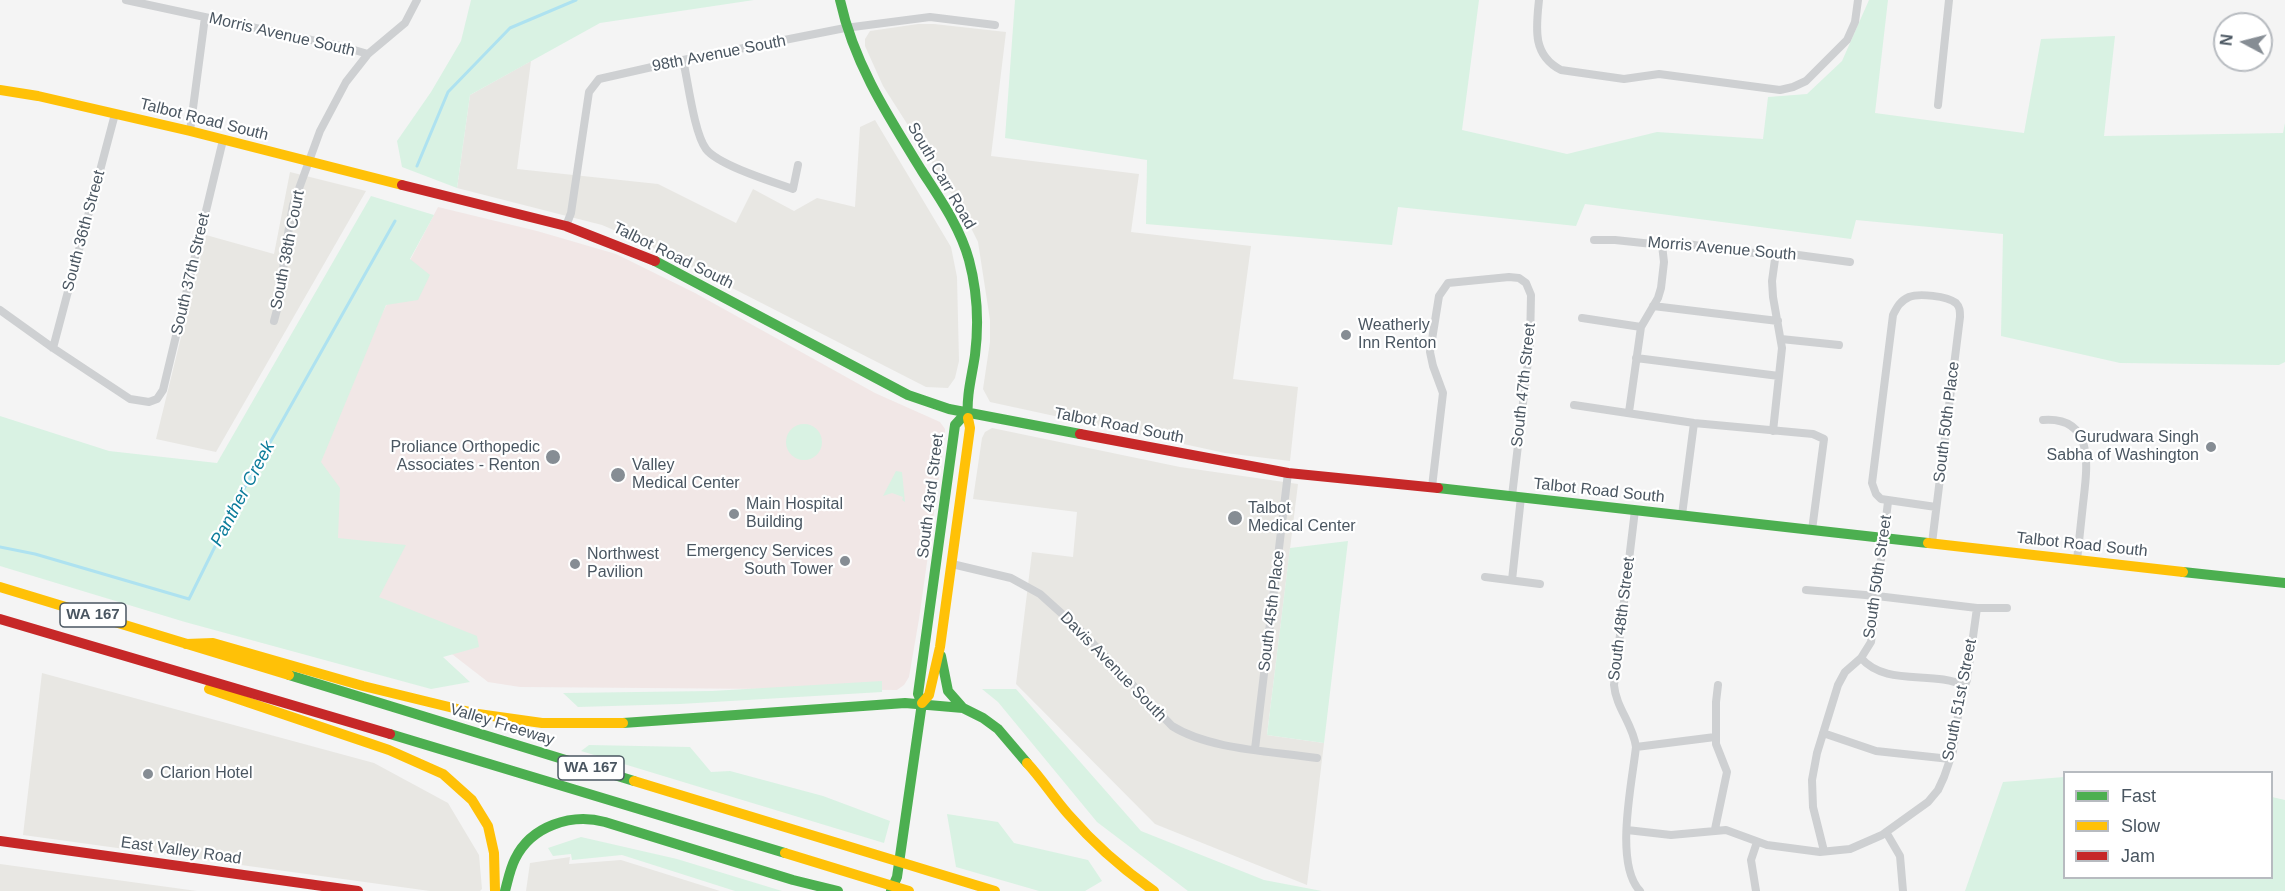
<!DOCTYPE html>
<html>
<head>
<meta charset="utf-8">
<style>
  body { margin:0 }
  #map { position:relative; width:2285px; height:891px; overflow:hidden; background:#f4f4f4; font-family:Arial,sans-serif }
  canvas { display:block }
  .legend { position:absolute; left:2063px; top:771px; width:210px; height:108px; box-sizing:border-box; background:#fff; border:2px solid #b7bbc0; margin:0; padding:8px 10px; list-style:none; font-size:18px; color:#4a5661 }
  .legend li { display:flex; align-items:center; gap:12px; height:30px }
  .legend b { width:30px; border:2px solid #b7bbc0 }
  .north { position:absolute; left:2213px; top:12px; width:60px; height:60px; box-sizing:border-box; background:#fff; border:2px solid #b7bbc0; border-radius:50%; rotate:277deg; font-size:16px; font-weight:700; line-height:24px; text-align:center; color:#4a5661 }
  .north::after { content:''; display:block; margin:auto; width:21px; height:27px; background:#868d94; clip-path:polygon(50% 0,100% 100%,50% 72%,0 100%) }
</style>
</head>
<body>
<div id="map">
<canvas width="2285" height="891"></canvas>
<ul class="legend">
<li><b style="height:8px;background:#4caf50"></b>Fast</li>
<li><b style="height:8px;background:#ffc107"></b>Slow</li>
<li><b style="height:8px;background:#c62828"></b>Jam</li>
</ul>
<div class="north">N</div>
</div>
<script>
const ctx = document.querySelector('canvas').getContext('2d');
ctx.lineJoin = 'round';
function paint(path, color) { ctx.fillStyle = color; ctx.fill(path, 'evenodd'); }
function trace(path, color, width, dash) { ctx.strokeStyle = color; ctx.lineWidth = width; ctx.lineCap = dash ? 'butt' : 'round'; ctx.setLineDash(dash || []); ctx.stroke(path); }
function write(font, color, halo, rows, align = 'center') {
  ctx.font = font + ' Arial,sans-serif'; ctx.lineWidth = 4.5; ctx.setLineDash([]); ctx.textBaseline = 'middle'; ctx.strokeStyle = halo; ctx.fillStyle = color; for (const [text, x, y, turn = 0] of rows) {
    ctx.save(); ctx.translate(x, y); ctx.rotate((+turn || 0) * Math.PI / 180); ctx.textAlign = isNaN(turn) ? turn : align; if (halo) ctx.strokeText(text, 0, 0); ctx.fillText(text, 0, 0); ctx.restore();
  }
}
const commercial = new Path2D(`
  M 918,24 L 934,24 L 1006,32 L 991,156 L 1139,174 L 1131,232 L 1251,246 L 1233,379 L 1298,387 L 1290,461 L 1225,453 L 990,402 L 983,389 L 990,342 L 990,320 L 978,242 L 962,210 L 883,86 L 865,46 L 865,39 L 870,31 Z
  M 531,61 L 517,169 L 658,184 L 736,223 L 753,189 L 794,211 L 817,198 L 855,207 L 860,127 L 875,120 L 951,247 L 957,277 L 959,361 L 955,378 L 948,388 L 926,387 L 644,243 L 602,225 L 457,188 L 470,95 Z
  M 290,172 L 366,191 L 216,452 L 156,439 L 206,235 L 274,254 Z
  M 992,428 L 1180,467 L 1298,484 L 1267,735 L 1324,743 L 1307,885 L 1155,824 L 1016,684 L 1032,552 L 1073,557 L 1077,512 L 973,499 L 982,438 L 985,432 Z
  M 42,673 L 374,763 L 448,803 L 479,855 L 482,889 L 480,891 L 430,891 L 23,835 Z
  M 570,857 L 569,864 L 621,860 L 720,891 L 526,891 L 530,863 Z
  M 0,864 L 197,891 L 0,891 Z`);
const medical = new Path2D(`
  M 438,207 L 537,231 L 616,254 L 695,293 L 875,393 L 940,422 L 945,429 L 945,434 L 919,619 L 909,677 L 904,685 L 897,690 L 520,687 L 488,682 L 275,517 Z`);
const green = new Path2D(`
  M 471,0 L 754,0 L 600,23 L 470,95 L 457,188 L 402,167 L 397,141 L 431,92 L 461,41 Z
  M 1015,0 L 1479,0 L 1462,130 L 1567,154 L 1657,132 L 1763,139 L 1768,97 L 1807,94 L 1842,61 L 1869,0 L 1888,0 L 1875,113 L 2024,133 L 2041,39 L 2115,36 L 2104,136 L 2283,133 L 2285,123 L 2285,362 L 2279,365 L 2120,363 L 2001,336 L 2003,234 L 1856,220 L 1851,239 L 1585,204 L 1576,226 L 1398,207 L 1392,245 L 1146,224 L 1147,160 L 1005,138 Z
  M 371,196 L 434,215 L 410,259 L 430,275 L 418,300 L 386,305 L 321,462 L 340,488 L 338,538 L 406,545 L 379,597 L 477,636 L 479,647 L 443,657 L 470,682 L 431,689 L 185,622 L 0,566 L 0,416 L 109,451 L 217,463 Z
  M786 442a18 18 0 1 1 36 0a18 18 0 1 1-36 0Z
  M 896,471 L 902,472 L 905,502 L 902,500 L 903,497 L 892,493 L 883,496 Z
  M 1348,541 L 1324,743 L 1267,735 L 1290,548 Z
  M 882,681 L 882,692 L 680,704 L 578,707 L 563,693 L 712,691 Z
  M 982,689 L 1016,689 L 1141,831 L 1264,880 L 1322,891 L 1188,891 L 1097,822 L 998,702 Z
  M 589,745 L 690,747 L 711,772 L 730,771 L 823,796 L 890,821 L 884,843 L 581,751 Z
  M 2064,777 L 2064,878 L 2272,878 L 2272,797 L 2285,800 L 2285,891 L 1965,891 L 2003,782 Z
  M 947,814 L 998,822 L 1014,843 L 1088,860 L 1102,881 L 1085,891 L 1039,891 L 956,867 Z
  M 581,837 L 677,859 L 782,891 L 735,891 L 622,855 L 572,860 L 571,854 L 553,856 L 548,848 Z`);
const stream = new Path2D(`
  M 417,166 L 448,92 L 510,28 L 576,0
  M 0,547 L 35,554 L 189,599 L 241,494 L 395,221`);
const street = new Path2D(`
  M 126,0 L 344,47 L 368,54
  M 1539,0 C 1536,28 1532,55 1561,70 L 1624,79 L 1659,74 L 1780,90 L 1793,87 L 1806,81 L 1847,40 L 1855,22 L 1858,0
  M 683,60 C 688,81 694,133 706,149 C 718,165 773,182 793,189 L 798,165
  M 1938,105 L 1949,0
  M 190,131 L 205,17
  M 566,226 L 571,213 L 589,92 L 599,79 L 683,60 L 845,28 L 930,17 L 995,25
  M 1594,240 L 1615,240 L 1662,245 L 1679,243 L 1769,255 L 1776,252 L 1850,262
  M 1653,306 L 1778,321
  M 0,310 L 53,348 L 130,399 L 149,402 L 157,399 L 163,390 L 223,140
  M 1582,318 L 1641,327
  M 274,321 L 282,291 L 284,257 L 293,205 L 320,131 L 346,82 L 368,54 L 405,23 L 417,0
  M 1781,339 L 1839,345
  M 53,348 L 115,114
  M 1636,358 L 1779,376
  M 1574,405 L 1694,423 L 1813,434 L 1824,439 L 1812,530
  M 1629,412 L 1641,327 L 1658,298 L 1661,288 L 1664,262 L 1662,245
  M 2043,420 C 2096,416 2087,469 2083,504 C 2081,523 2079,541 2077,560
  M 1773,431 L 1782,348 L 1773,297 L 1772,281 L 1776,252
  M 1432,487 L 1443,393 L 1433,366 L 1430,352 L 1439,296 L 1448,283 L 1509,277 L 1519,278 L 1526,283 L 1531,295 L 1530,344 L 1512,496
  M 1635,510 L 1614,685 C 1616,708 1633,724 1636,747 C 1632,783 1614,864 1640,891
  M 1682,515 L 1694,423
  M 1932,543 L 1960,317 C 1960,311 1960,307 1956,303 C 1947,296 1919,293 1909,297 C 1900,301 1897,307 1893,315 L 1872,483 L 1876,494 L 1881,499 L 1936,507
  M 952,564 L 1011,578 L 1040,594 L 1080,630 L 1172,726 C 1210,750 1272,751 1317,758
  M 1485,577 L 1540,584
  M 1512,580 L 1521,497
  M 1806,590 L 1877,596 L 1977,608 L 2007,608
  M 1861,658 C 1886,687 1933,670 1965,686
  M 1823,733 L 1876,751 L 1950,759
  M 1636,747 L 1715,737
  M 1255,749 L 1288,473
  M 1715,829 L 1727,772 L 1716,744 L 1716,702 L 1718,685
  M 1627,830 L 1671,835 L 1726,830 L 1767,845 L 1820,852 L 1850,849 L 1882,835 L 1928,802 L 1938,790 L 1944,777 L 1953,751 L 1961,695 L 1967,680 L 1977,608
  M 1886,832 L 1900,856 L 1903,891
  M 1824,851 L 1813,807 L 1812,780 L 1817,753 L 1838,685 L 1845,672 L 1861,658 L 1871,642 L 1888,502
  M 1756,891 L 1751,860 L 1757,842`);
const fast = new Path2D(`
  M 840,0 C 854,64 888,116 922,171 C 940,199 960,227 969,260 C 977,290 979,323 975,355 C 972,376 966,396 968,418
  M 655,261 L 908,395 L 949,409 L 1080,434
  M 1438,488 L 1928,543
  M 2183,572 L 2285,583
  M 941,656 L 948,691 L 963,708
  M 289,675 L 634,781
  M 623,723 L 905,703 L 963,708 L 983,718 L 998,729 L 1027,763
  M 390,734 L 785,853
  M 505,891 C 508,880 510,869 515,859 C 531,826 571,813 605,822 L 793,880 L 838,891
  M 891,891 L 897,877 L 922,703 L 918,694 L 955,425 L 966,413`);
const slow = new Path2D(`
  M 0,90 L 38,96 L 190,131 L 402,185
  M 1928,543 L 2183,572
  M 0,587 L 289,675
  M 186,644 L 213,643 L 363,686 L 478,714 L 542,723 L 623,723
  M 209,689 L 389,750 L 443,774 L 472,800 L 488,826 L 494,853 L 495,891
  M 922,703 L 929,695 L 940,647 L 970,428 L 968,418
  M 1027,763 C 1042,779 1053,797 1068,814 C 1094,844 1121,868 1154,891
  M 634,781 L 995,891
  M 785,853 L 909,891`);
const jam = new Path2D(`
  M 402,185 L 566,226 L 655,261
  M 1080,434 L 1288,473 L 1438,488
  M 0,619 L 390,734
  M 0,841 L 358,891`);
const markers = [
  [1346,335,6,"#868d94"],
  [2211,447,6,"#868d94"],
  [553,457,8,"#868d94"],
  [618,475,8,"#868d94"],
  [734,514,6,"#868d94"],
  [1235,518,8,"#868d94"],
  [845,561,6,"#868d94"],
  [575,564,6,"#868d94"],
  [148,774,6,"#868d94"]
];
const shields = [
  [93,615,66],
  [591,768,66]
];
const shieldNames = [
  ["WA 167",93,615],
  ["WA 167",591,768]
];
const streetNames = [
  ["Morris Avenue South",282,35,13],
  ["98th Avenue South",719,54,-11],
  ["Talbot Road South",204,120,14],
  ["South Carr Road",941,176,60],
  ["South 36th Street",84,231,-75],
  ["Morris Avenue South",1722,249,5],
  ["South 38th Court",288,250,-79],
  ["Talbot Road South",673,256,26],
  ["South 37th Street",191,274,-77],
  ["South 47th Street",1524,385,-84],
  ["South 50th Place",1947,422,-83],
  ["Talbot Road South",1119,426,11],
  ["Talbot Road South",1599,491,6],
  ["South 43rd Street",931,496,-83],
  ["Talbot Road South",2082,545,6],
  ["South 50th Street",1878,577,-82],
  ["South 45th Place",1272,611,-83],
  ["South 48th Street",1622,619,-83],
  ["Davis Avenue South",1113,667,46],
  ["South 51st Street",1960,700,-79],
  ["Valley Freeway",502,725,17],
  ["East Valley Road",181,851,8]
];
const poiNames = [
  ["Weatherly",1358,326],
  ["Inn Renton",1358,344],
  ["Gurudwara Singh",2199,438,"right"],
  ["Sabha of Washington",2199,456,"right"],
  ["Proliance Orthopedic",540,448,"right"],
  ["Associates - Renton",540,466,"right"],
  ["Valley",632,466],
  ["Medical Center",632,484],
  ["Main Hospital",746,505],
  ["Building",746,523],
  ["Talbot",1248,509],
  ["Medical Center",1248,527],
  ["Emergency Services",833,552,"right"],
  ["South Tower",833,570,"right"],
  ["Northwest",587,555],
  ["Pavilion",587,573],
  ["Clarion Hotel",160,774]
];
const waterNames = [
  ["Panther Creek",243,494,-62]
];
paint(commercial, '#e8e7e3');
paint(medical, '#f1e7e6');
paint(green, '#d9f2e3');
trace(stream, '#aee2f0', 3);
trace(street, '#ced0d2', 8);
trace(fast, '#4caf50', 10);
trace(slow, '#ffc107', 10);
trace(jam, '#c62828', 10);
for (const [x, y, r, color] of markers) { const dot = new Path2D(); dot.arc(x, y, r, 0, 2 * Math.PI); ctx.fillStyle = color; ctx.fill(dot); trace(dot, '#fff', 2); }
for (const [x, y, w] of shields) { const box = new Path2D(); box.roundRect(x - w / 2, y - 12, w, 24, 4.5); ctx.fillStyle = '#fff'; ctx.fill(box); trace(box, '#4a5661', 1.5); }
write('bold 15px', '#4a5661', null, shieldNames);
write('16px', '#4a5661', '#fff', streetNames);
write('16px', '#4a5661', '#fff', poiNames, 'left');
write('italic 18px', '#0c7c9b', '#fff', waterNames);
</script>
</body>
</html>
